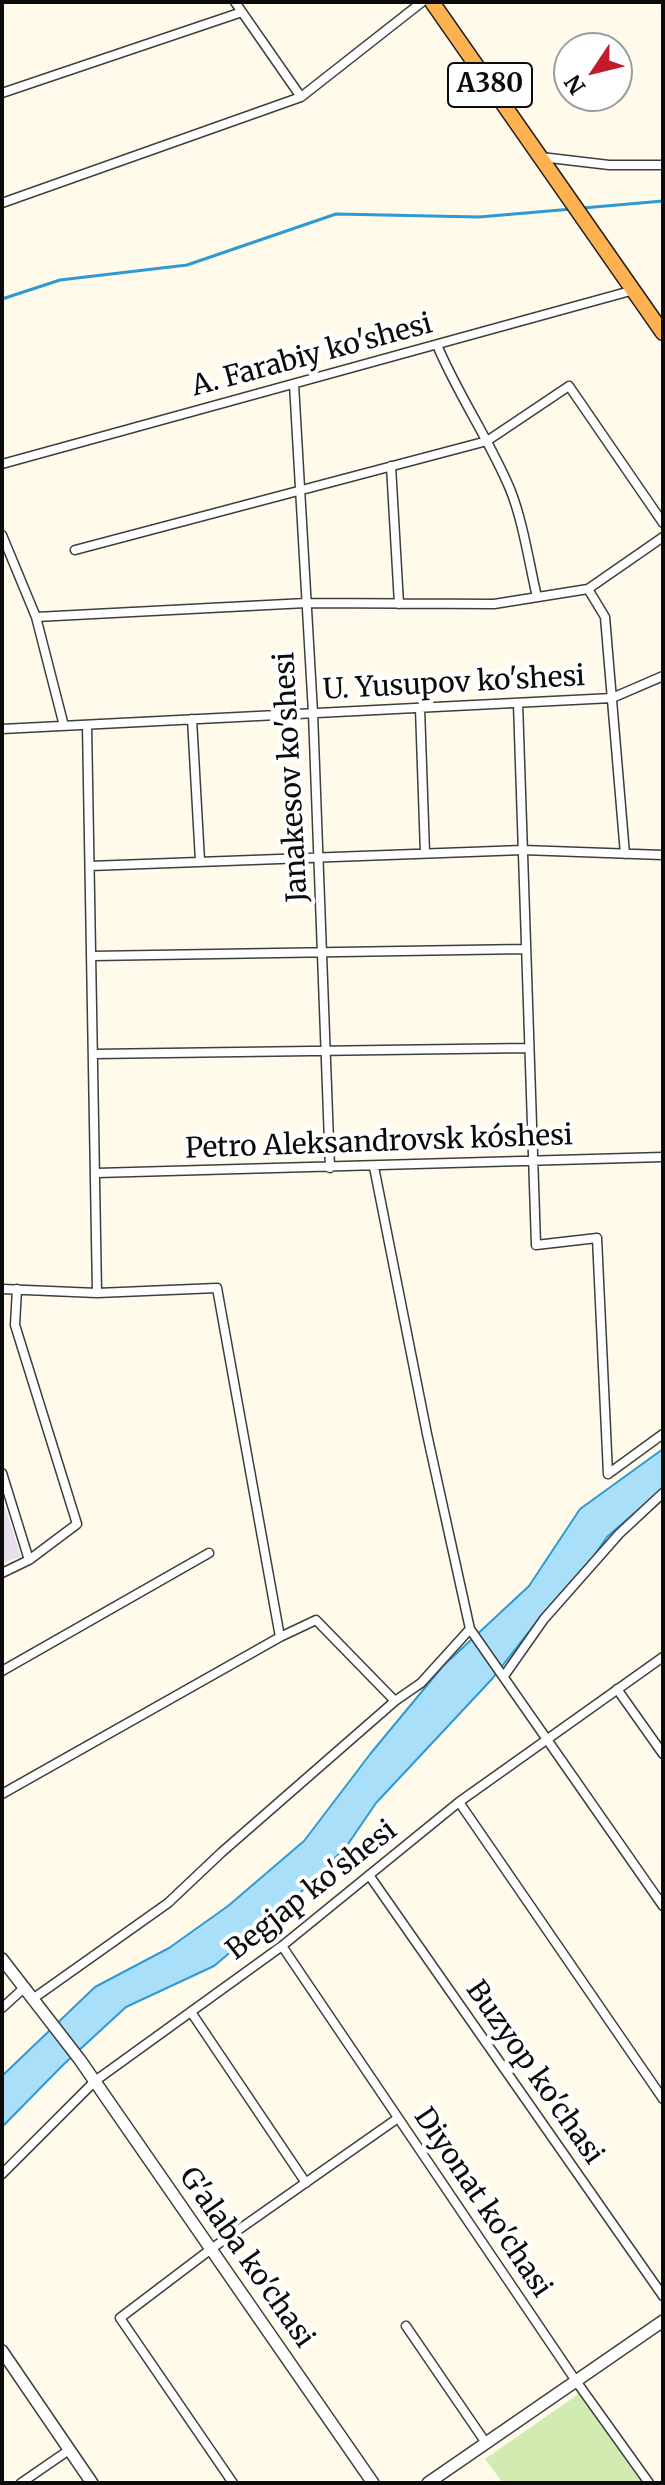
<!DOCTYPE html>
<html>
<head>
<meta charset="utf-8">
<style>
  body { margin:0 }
  #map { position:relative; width:665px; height:2485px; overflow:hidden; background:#fffae9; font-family:Merriweather,serif }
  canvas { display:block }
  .frame { position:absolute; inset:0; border:4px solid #0b0b0b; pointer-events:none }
  .north { position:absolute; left:553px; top:32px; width:80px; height:80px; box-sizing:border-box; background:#fff; border:2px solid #9d9d9d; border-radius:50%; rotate:235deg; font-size:22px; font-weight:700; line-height:32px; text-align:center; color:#0b0b0b }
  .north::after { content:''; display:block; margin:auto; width:28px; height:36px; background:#c31b2b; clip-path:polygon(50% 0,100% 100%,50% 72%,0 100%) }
</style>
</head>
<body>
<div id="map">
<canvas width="665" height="2485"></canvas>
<div class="frame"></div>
<div class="north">N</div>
</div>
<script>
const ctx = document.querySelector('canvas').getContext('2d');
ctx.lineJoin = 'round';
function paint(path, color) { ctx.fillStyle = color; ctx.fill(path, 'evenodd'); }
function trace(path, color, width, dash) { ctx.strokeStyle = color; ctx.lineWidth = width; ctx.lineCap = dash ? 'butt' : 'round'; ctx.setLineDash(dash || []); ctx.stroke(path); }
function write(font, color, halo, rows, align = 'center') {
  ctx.font = font + ' Merriweather,serif'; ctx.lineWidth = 8; ctx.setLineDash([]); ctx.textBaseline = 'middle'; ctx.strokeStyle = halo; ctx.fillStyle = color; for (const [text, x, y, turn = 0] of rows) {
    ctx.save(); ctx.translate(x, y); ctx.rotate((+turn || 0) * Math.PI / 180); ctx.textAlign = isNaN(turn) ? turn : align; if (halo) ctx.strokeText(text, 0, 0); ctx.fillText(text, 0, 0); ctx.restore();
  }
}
const industrial = new Path2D(`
  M 2,1498 L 21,1557 L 2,1563 Z`);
const green = new Path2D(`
  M 580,2393 L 643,2483 L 503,2483 L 485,2459 Z`);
const water = new Path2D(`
  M 663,1449 L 663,1488 L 607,1537 L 589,1563 L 542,1615 L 492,1679 L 376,1803 L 346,1847 L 298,1895 L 214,1966 L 126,2007 L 63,2065 L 2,2127 L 2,2076 L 95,1987 L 169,1948 L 228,1906 L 304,1841 L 371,1753 L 443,1666 L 529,1586 L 580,1509 Z`);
const stream = new Path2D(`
  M 583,208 L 663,201
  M 2,299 L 60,280 L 187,265 L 336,214 L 479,217 L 572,209`);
const minor = new Path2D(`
  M 235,2 L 301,97
  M 2,93 L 242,12
  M 541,157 L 609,165 L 663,165
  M 2,203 L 301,97 L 422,2
  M 437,345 C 458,395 489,439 510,489 C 523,521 529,563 537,597
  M 294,384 L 313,713 L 330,1168
  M 2,464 L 634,290
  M 391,466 L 399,604
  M 2,535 L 36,617 L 64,726
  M 75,550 L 487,441 L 569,386 L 663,523
  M 588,589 L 605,617 L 625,854
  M 36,617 L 306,603 L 494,604 L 588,589 L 663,537
  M 518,703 L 536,1245 L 597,1238 L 608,1474
  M 420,708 L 425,853
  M 192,719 L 200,861
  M 87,725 L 97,1293
  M 2,729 L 612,698 L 663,676
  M 90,866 L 523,850 L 663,855
  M 92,956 L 525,949
  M 94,1054 L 528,1048
  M 374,1167 L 427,1434 L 470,1629 L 663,1906
  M 97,1173 L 663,1157
  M 2,1289 L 97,1293 L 217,1288 L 280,1637 L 316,1620 L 395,1701
  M 2,1473 L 29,1560
  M 608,1474 L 663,1434
  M 2,1573 L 29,1560 L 77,1524 L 15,1325 L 17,1289
  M 2,1671 L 209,1553
  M 504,1676 L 544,1619 L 619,1534 L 663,1493
  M 617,1689 L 663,1754
  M 2,1794 L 280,1637
  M 459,1802 L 663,2099
  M 369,1875 L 663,2296
  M 282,1946 L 576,2381 L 649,2483
  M 34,1998 L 168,1903 L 222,1852 L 395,1701 L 421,1683 L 470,1629
  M 2,2008 L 25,1987
  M 191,2012 L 306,2183
  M 2,2174 L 95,2081 L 282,1946 L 459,1802 L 663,1657
  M 406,2326 L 486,2443
  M 21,2483 L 69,2450
  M 233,2483 L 120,2318 L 211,2249 L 398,2118`);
const tertiary = new Path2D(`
  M 2,1959 L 80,2060 L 373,2483
  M 2,2351 L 92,2483
  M 428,2483 L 663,2321`);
const trunk = new Path2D(`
  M 432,2 L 663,333`);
const shields = [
  [490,85,84]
];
const shieldNames = [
  ["A380",490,85]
];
const streetNames = [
  ["A. Farabiy ko'shesi",312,356,-15],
  ["U. Yusupov ko'shesi",454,684,-3],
  ["Janakesov ko'shesi",292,777,-93],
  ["Petro Aleksandrovsk kóshesi",379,1143,-2],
  ["Begjap ko'shesi",312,1891,-38],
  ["Buzyop ko'chasi",534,2073,55],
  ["Diyonat ko'chasi",482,2203,56],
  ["G'alaba ko'chasi",246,2258,55]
];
paint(industrial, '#e9deeb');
paint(green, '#d2ebb1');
paint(water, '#aadffa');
trace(water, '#2d99d5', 2);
trace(stream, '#2d99d5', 3);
trace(minor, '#3e3e3e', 11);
trace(tertiary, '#3e3e3e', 14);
trace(trunk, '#1c1c1c', 17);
trace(minor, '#fff', 8);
trace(tertiary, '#fff', 11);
trace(trunk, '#feb150', 14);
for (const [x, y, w] of shields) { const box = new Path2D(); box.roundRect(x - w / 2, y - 22, w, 44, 6); ctx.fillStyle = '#fff'; ctx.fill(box); trace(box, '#0b0b0b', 2); }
write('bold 26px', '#0b0b0b', null, shieldNames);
write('28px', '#0b0b0b', '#fff', streetNames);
</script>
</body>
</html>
